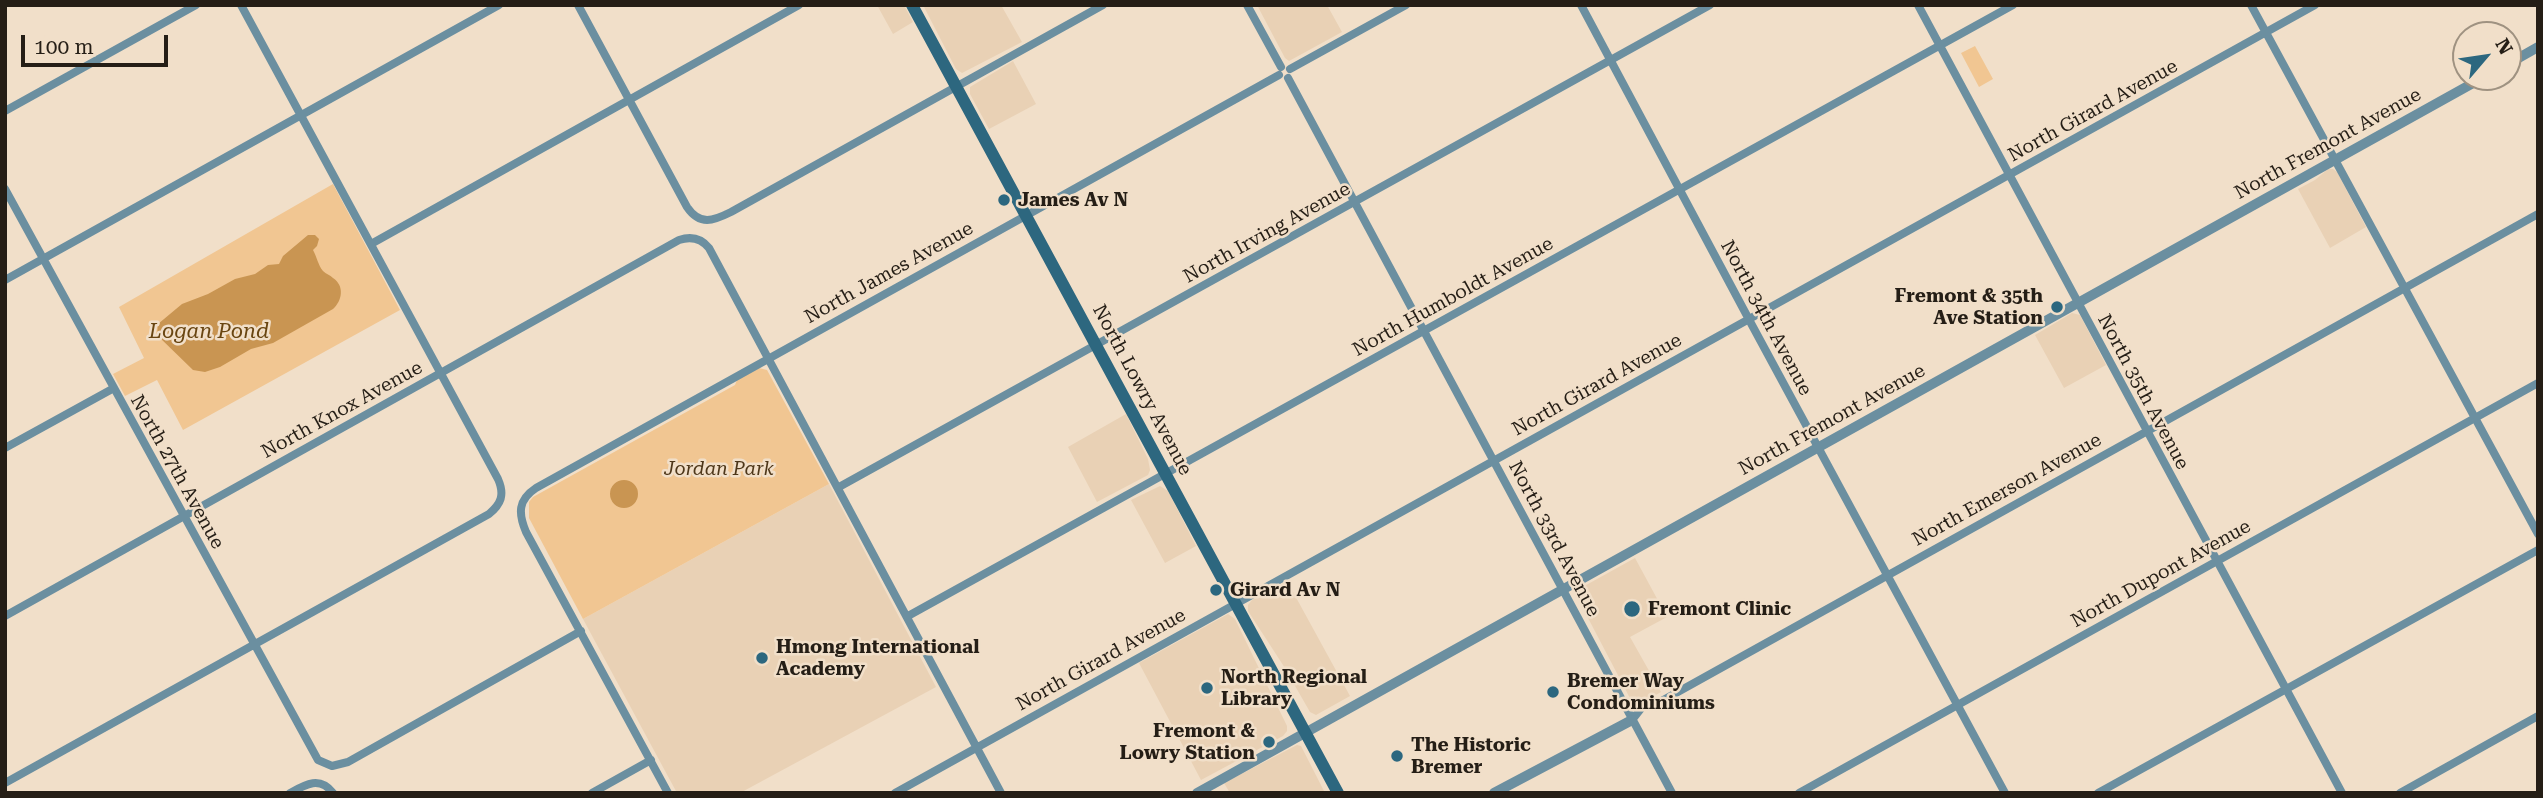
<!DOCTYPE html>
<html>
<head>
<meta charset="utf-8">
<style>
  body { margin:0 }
  #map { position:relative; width:2543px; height:798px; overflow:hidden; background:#f1dfc9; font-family:"Roboto Serif",serif }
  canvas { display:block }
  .frame { position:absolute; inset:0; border:7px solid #251e16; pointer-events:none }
  .north { position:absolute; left:2452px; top:21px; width:70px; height:70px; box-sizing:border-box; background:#f1dfc9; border:2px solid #9f9281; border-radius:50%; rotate:61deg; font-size:19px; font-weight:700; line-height:28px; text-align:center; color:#251e16 }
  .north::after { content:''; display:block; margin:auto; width:24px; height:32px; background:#2c677f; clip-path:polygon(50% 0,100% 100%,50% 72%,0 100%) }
  .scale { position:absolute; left:21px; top:35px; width:147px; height:32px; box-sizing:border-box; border:4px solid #251e16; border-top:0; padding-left:9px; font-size:21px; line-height:24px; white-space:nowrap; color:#251e16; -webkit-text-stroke:5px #f1dfc9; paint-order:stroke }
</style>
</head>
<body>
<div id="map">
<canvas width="2543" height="798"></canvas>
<div class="frame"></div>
<div class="north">N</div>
<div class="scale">100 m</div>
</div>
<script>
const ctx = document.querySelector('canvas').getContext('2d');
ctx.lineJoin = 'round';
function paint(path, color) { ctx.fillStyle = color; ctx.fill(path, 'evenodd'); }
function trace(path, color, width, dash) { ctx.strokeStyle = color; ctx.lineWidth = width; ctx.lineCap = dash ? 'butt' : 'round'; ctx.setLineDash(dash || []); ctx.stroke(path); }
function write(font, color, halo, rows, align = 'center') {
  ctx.font = font + ' "Roboto Serif",serif'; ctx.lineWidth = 5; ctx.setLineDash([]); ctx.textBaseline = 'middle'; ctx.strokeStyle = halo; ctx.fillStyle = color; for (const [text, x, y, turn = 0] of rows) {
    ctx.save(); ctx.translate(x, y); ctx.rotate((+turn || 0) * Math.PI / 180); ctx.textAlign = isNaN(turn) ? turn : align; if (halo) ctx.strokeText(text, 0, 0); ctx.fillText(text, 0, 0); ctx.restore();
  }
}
const built = new Path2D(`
  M 877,5 L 904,5 L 913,22 L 893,34 Z
  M 923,5 L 1001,5 L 1022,42 L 962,73 L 956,69 Z
  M 1257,5 L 1327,5 L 1342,32 L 1289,61 L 1285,58 Z
  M 1013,61 L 1036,104 L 989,129 L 970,94 L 970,87 Z
  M 2328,169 L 2333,169 L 2337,172 L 2366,227 L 2330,248 L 2298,189 L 2315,180 Z
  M 2072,313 L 2080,315 L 2106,365 L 2064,388 L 2035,335 Z
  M 1126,414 L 1148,459 L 1150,470 L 1148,475 L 1097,502 L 1068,447 Z
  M 829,484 L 936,687 L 740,793 L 677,793 L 583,619 Z
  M 1160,486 L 1168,491 L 1196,546 L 1165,563 L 1131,500 Z
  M 1635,558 L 1667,617 L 1630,637 L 1661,692 L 1638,705 L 1632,702 L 1576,595 L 1579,589 Z
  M 1287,581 L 1350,696 L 1316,715 L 1310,712 L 1283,665 L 1248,611 L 1248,605 L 1252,600 Z
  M 1228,614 L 1235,619 L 1287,726 L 1287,731 L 1283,736 L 1201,780 L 1139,663 Z
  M 1297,745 L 1301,746 L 1325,793 L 1230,793 L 1224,783 Z`);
const green = new Path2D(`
  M 1975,46 L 1993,79 L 1979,87 L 1961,53 Z
  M 333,184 L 400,310 L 183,430 L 157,380 L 125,396 L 113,374 L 144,358 L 119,307 Z
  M 759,368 L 767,370 L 829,484 L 583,619 L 529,518 L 529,502 L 533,497 L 735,385 L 737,380 Z`);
const water = new Path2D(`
  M 308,235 L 315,235 L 319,239 L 317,246 L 313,250 C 317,257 318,265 323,271 C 326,274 330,275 333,278 C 345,286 342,301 333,309 L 273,343 L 251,349 L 220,367 L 205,372 L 193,370 L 157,335 L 158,324 L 182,304 L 208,294 L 235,279 L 255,274 L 268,265 L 279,264 L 283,256 Z
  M610 494a14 14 0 1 1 28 0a14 14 0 1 1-28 0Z`);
const minor = new Path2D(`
  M 578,5 L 687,207 C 700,226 713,221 731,212 L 1103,5
  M 1247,5 L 1281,67
  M 1581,5 L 1753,327 L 2005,793
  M 1918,5 L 2342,793
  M 2251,5 L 2538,534
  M 1290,69 L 1406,5
  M 1288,78 L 1672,793
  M 5,111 L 196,5
  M 5,189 L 318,760 L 332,766 L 348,762 L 581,631
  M 371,244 L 799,5
  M 5,280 L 499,5
  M 5,448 L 114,388
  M 839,487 L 1710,5
  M 5,616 L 679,240 C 691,236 701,238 709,248 L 1001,793
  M 908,616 L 2013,5
  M 1632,720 L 1643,706 L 1658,703 L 2538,214
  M 5,783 L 489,514 C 501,504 505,495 498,479 L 241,5
  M 290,793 C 306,784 320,776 333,793
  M 592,793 L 651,760
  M 668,793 L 526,532 C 518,513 518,500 536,488 L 1279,75
  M 895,793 L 2315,5
  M 1799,793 L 2538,383
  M 2098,793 L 2538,550
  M 2400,793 L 2538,716`);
const tertiary = new Path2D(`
  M 2508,64 L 2538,47
  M 1197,793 L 2484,77
  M 1494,793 L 1632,720`);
const secondary = new Path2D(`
  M 912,5 L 1338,793`);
const markers = [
  [1004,200,7,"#2c677f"],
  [2057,307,7,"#2c677f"],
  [1216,590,7,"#2c677f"],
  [1632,609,9,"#2c677f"],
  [762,658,7,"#2c677f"],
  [1207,688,7,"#2c677f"],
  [1553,692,7,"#2c677f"],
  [1269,742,7,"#2c677f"],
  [1397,756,7,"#2c677f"]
];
const streetNames = [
  ["North Girard Avenue",2093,111,-29],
  ["North Fremont Avenue",2328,144,-29],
  ["North Irving Avenue",1267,233,-29],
  ["North James Avenue",889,273,-29],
  ["North Humboldt Avenue",1453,297,-29],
  ["North 34th Avenue",1766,318,62],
  ["North Girard Avenue",1597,385,-29],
  ["North Lowry Avenue",1142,390,62],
  ["North 35th Avenue",2143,392,62],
  ["North Knox Avenue",342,410,-29],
  ["North Fremont Avenue",1832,420,-29],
  ["North 27th Avenue",177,472,61],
  ["North Emerson Avenue",2007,490,-29],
  ["North 33rd Avenue",1554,539,62],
  ["North Dupont Avenue",2161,574,-29],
  ["North Girard Avenue",1101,660,-29]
];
const poiNames = [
  ["James Av N",1018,200],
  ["Fremont & 35th",2043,296,"right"],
  ["Ave Station",2043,318,"right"],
  ["Girard Av N",1230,590],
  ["Fremont Clinic",1648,609],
  ["Hmong International",776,647],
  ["Academy",776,669],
  ["North Regional",1221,677],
  ["Library",1221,699],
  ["Bremer Way",1567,681],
  ["Condominiums",1567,703],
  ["Fremont &",1255,731,"right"],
  ["Lowry Station",1255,753,"right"],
  ["The Historic",1411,745],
  ["Bremer",1411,767]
];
const parkNames = [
  ["Jordan Park",719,469]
];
const waterNames = [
  ["Logan Pond",209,332]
];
paint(built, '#e9d1b5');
paint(green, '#f1c692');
paint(water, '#c99552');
trace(minor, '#6b8fa0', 8);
trace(tertiary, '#6b8fa0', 10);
trace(secondary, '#2d677f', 12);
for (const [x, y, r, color] of markers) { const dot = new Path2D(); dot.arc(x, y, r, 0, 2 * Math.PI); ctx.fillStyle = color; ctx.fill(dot); trace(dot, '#f1dfc9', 2.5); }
write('19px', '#251e16', '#f1dfc9', streetNames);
write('bold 19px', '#251e16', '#f1dfc9', poiNames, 'left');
write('italic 19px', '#4e371a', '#f1dfc9', parkNames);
write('italic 21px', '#694511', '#f1dfc9', waterNames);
</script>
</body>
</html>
